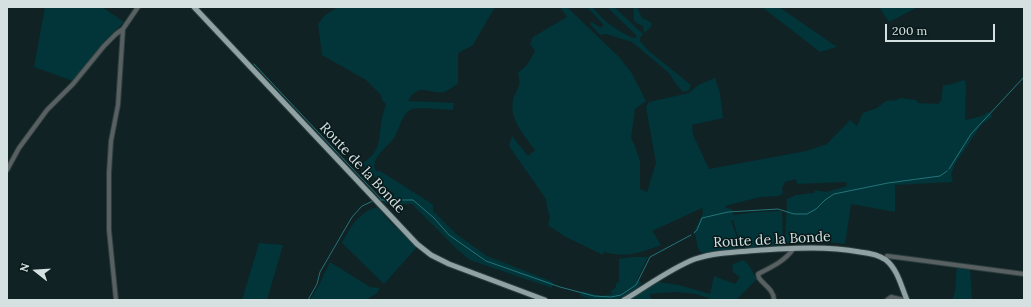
<!DOCTYPE html>
<html>
<head>
<meta charset="utf-8">
<style>
  body { margin:0 }
  #map { position:relative; width:1031px; height:307px; overflow:hidden; background:#112224; font-family:Lora,serif }
  canvas { display:block }
  .frame { position:absolute; inset:0; border:8px solid #d5e0e1; pointer-events:none }
  .north { position:absolute; left:16px; top:251px; width:40px; height:40px; -webkit-text-stroke:3px #08191a; paint-order:stroke; rotate:287deg; font-size:11px; font-weight:700; line-height:16px; text-align:center; color:#d5e0e1 }
  .north::after { content:''; display:block; margin:auto; width:14px; height:18px; background:#d5e0e1; clip-path:polygon(50% 0,100% 100%,50% 72%,0 100%) }
  .scale { position:absolute; left:885px; top:24px; width:110px; height:18px; box-sizing:border-box; border:2px solid #d5e0e1; border-top:0; padding-left:5px; font-size:12px; line-height:14px; white-space:nowrap; color:#d5e0e1; -webkit-text-stroke:3px #08191a; paint-order:stroke }
</style>
</head>
<body>
<div id="map">
<canvas width="1031" height="307"></canvas>
<div class="frame"></div>
<div class="north">N</div>
<div class="scale">200 m</div>
</div>
<script>
const ctx = document.querySelector('canvas').getContext('2d');
ctx.lineJoin = 'round';
function paint(path, color) { ctx.fillStyle = color; ctx.fill(path, 'evenodd'); }
function trace(path, color, width, dash) { ctx.strokeStyle = color; ctx.lineWidth = width; ctx.lineCap = dash ? 'butt' : 'round'; ctx.setLineDash(dash || []); ctx.stroke(path); }
function write(font, color, halo, rows, align = 'center') {
  ctx.font = font + ' Lora,serif'; ctx.lineWidth = 3; ctx.setLineDash([]); ctx.textBaseline = 'middle'; ctx.strokeStyle = halo; ctx.fillStyle = color; for (const [text, x, y, turn = 0] of rows) {
    ctx.save(); ctx.translate(x, y); ctx.rotate((+turn || 0) * Math.PI / 180); ctx.textAlign = isNaN(turn) ? turn : align; if (halo) ctx.strokeText(text, 0, 0); ctx.fillText(text, 0, 0); ctx.restore();
  }
}
const green = new Path2D(`
  M 45,7 L 102,7 L 124,22 L 103,43 L 73,81 L 34,67 Z
  M 338,7 L 495,7 L 473,45 L 458,53 L 458,84 C 454,86 449,90 444,92 C 430,95 419,81 408,101 L 454,103 L 453,110 C 443,109 420,107 412,109 C 402,113 399,130 394,138 C 388,147 369,158 376,171 L 380,171 L 429,202 L 433,205 L 433,211 L 456,234 L 487,256 L 553,282 L 552,288 L 470,260 L 458,250 L 412,204 L 385,204 L 382,199 L 382,197 L 391,197 L 395,195 L 374,176 L 363,163 C 380,152 379,141 381,123 C 382,116 384,110 386,104 L 382,100 L 381,95 L 366,80 L 322,55 L 318,24 L 324,16 Z
  M 560,7 L 567,7 L 619,57 L 631,72 L 646,101 L 635,109 L 631,138 L 635,146 L 640,161 L 640,189 L 647,192 L 656,163 L 646,107 L 649,102 L 689,93 L 698,85 L 715,78 L 720,93 L 723,118 L 692,125 L 693,135 L 709,169 L 806,151 L 827,144 L 850,120 L 857,126 L 863,113 L 877,108 L 886,101 L 897,100 L 900,98 L 916,100 L 918,103 L 938,104 L 941,101 L 943,85 L 948,85 L 964,80 L 966,83 L 965,118 L 966,120 L 982,116 L 988,112 L 992,115 L 992,117 L 981,125 L 955,164 L 951,175 L 953,182 L 895,185 L 895,212 L 851,204 L 845,244 L 829,242 L 785,243 L 787,199 L 796,195 L 814,193 L 815,190 L 826,192 L 847,186 L 846,182 L 797,184 L 796,179 L 785,182 L 782,188 L 783,193 L 779,196 L 760,197 L 725,206 L 726,208 L 732,209 L 733,215 L 757,212 L 782,211 L 783,245 L 781,246 L 746,248 L 739,240 L 733,220 L 731,221 L 741,248 L 704,254 C 695,250 698,239 694,232 L 703,213 L 702,208 L 652,231 L 661,245 C 639,253 627,258 604,252 L 603,255 L 564,236 L 548,225 L 550,217 L 547,207 L 546,199 L 509,146 L 512,136 L 528,156 L 535,150 C 525,136 509,120 513,100 C 514,95 517,91 519,86 C 520,82 519,77 518,73 L 527,65 L 535,51 L 530,44 L 533,37 L 567,17 Z
  M 587,7 L 593,7 C 603,22 617,30 633,38 L 635,38 L 637,36 L 607,7 L 614,7 L 643,34 L 640,38 L 640,41 L 649,51 L 691,85 L 689,90 L 683,92 L 676,84 L 669,73 L 632,42 L 606,34 L 600,35 L 590,24 L 592,22 L 601,28 L 604,25 Z
  M 633,7 L 637,7 L 642,18 L 652,23 L 651,27 L 644,33 L 643,26 C 630,21 635,19 633,7 Z
  M 762,7 L 779,7 L 837,47 L 820,52 Z
  M 879,7 L 918,7 L 889,22 Z
  M 377,207 L 393,225 L 417,247 L 384,284 L 342,243 C 351,226 358,213 377,207 Z
  M 259,243 L 283,245 L 267,300 L 242,300 Z
  M 632,257 L 648,257 L 637,280 L 642,283 C 636,289 627,298 618,300 C 609,303 590,299 580,296 L 582,291 L 601,296 L 612,294 L 611,291 L 616,287 L 616,283 L 619,282 L 619,259 Z
  M 743,260 C 751,265 751,271 757,279 L 736,300 L 714,300 L 696,294 L 675,292 L 650,294 L 651,300 L 628,300 L 658,282 L 679,285 L 710,294 L 714,276 L 735,284 L 740,277 L 733,272 L 732,265 Z
  M 330,262 L 370,287 L 380,288 L 376,294 L 365,300 L 310,300 L 319,285 Z
  M 957,266 L 970,268 L 972,300 L 952,300 L 955,292 Z`);
const stream = new Path2D(`
  M 254,64 L 381,199
  M 252,73 L 255,76
  M 279,101 L 318,143
  M 949,169 L 971,134 L 1024,77
  M 378,200 L 413,200 L 434,218 L 449,235 L 486,261 L 560,287 L 594,296 L 611,297 L 621,295 L 636,285 L 650,257 L 691,235
  M 694,233 L 697,230 L 702,218 L 728,212 L 778,209 L 794,214 L 807,214 L 816,209 L 825,200 L 834,194 L 888,183 L 940,176 L 947,171
  M 308,300 L 317,284 L 320,272 L 352,217 L 362,206 L 373,201`);
const minor = new Path2D(`
  M 7,170 L 19,148 L 47,110 L 73,84 L 104,46 L 116,34 L 123,29 L 138,7
  M 885,259 L 887,256 L 903,258 L 1024,274
  M 116,300 L 109,230 L 109,173 L 111,141 L 118,105 L 123,29
  M 774,300 C 774,290 764,285 759,278 L 758,274 C 772,267 785,261 794,248
  M 887,300 L 891,297 L 904,300`);
const major = new Path2D(`
  M 194,7 L 417,244 L 431,255 L 449,264 L 545,300
  M 624,300 C 646,287 671,268 695,259 C 716,252 739,252 761,250 C 795,248 827,246 860,252 C 869,253 879,255 886,260 C 898,270 901,286 907,300`);
const streetNames = [
  ["Route de la Bonde",362,168,47],
  ["Route de la Bonde",772,240,-3]
];
paint(green, '#013539');
trace(stream, '#23747a', 1);
trace(minor, '#2c3d3e', 6);
trace(major, '#2c3d3e', 7);
trace(minor, '#586061', 4);
trace(major, '#91a2a4', 5);
write('14px', '#d5e0e1', '#08191a', streetNames);
</script>
</body>
</html>
